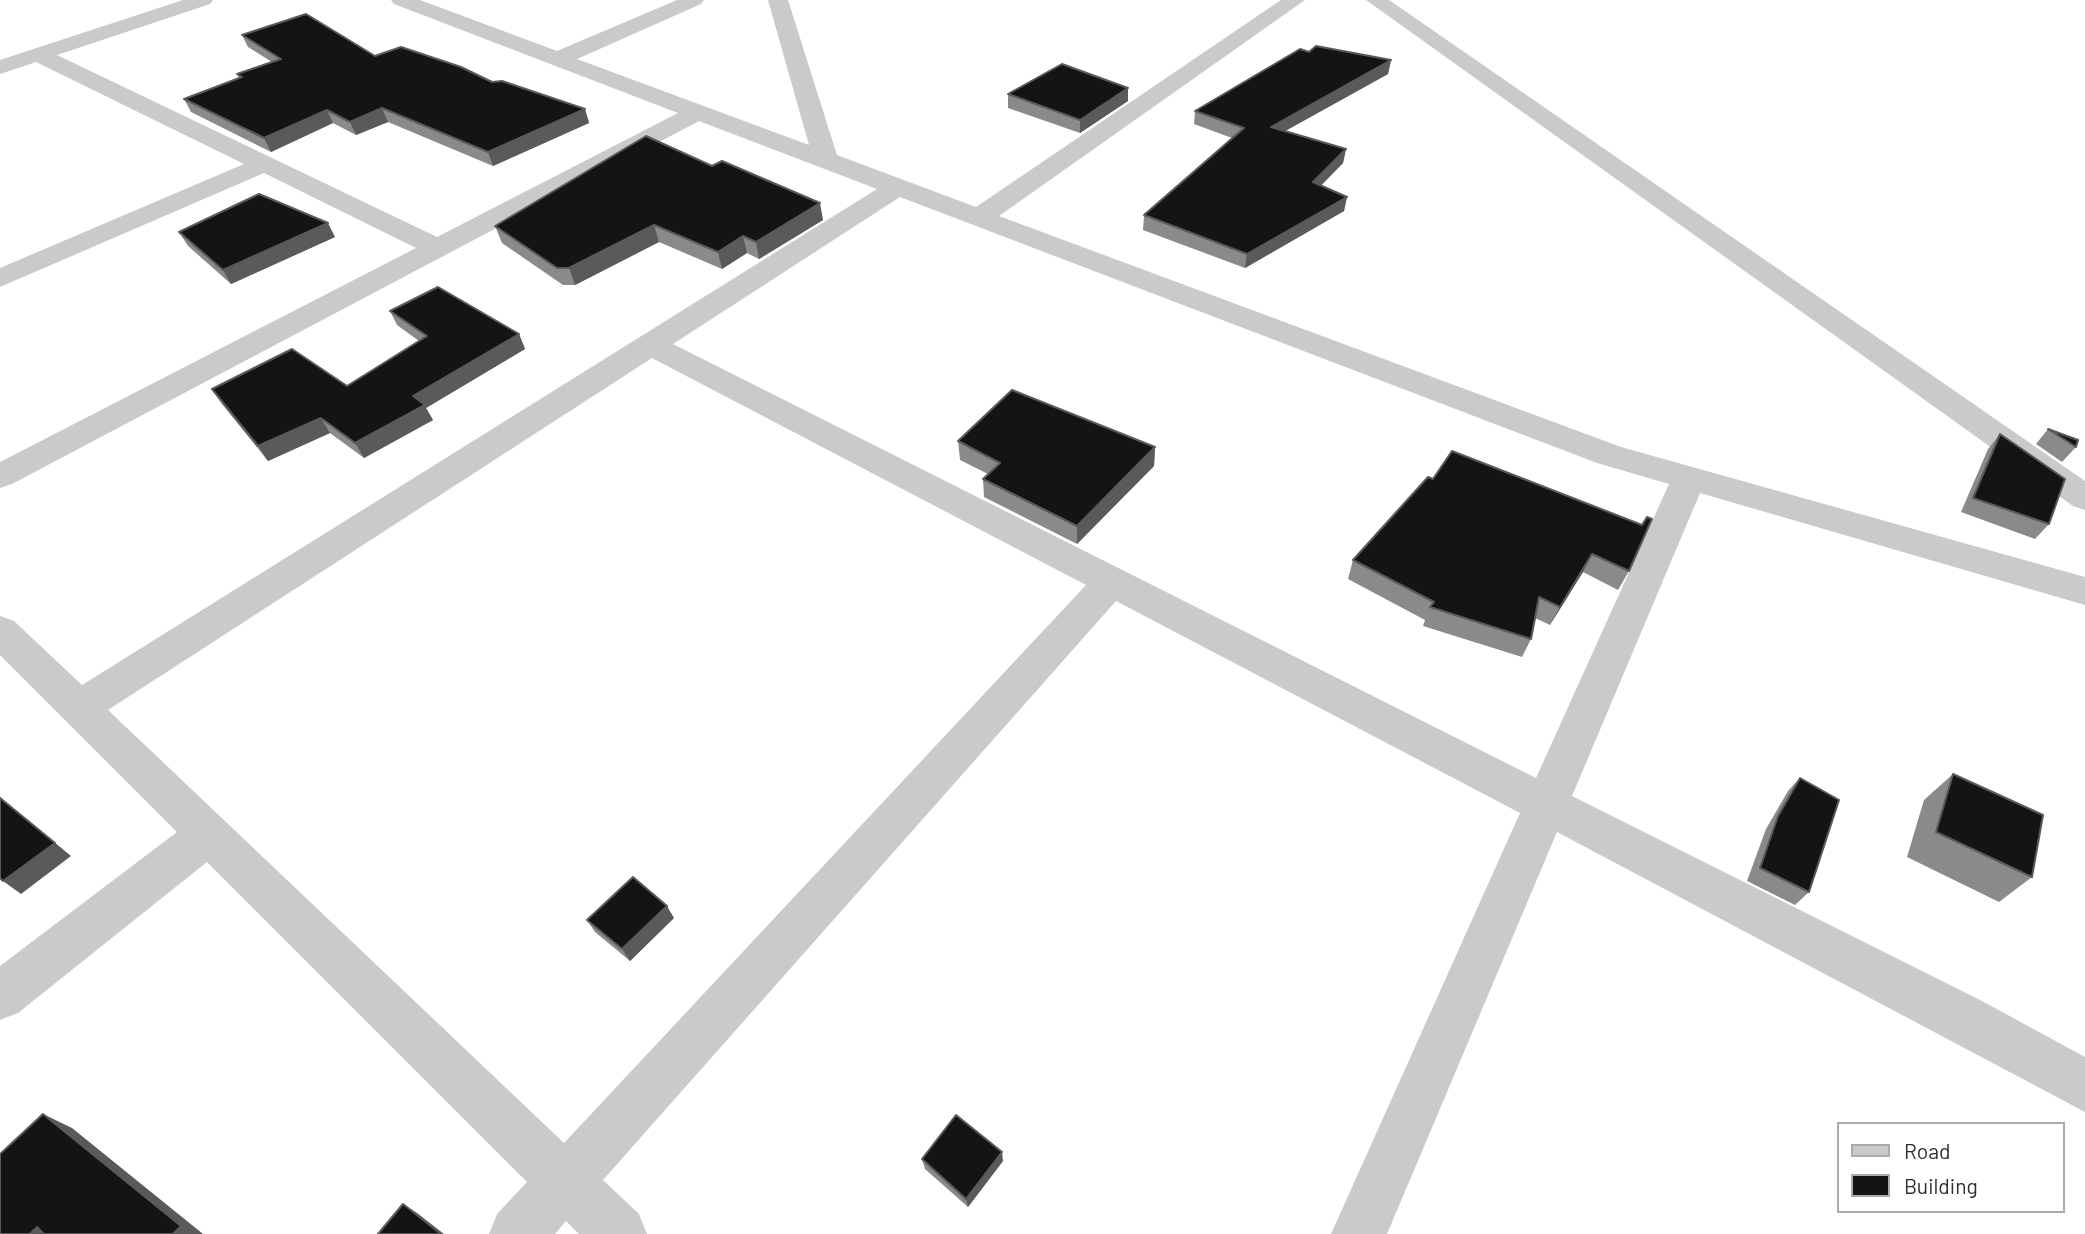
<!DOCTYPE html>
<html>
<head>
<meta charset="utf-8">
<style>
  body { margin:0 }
  #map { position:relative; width:2085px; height:1234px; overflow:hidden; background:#fff; font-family:Barlow,sans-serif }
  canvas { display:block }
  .legend { position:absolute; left:1837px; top:1122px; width:228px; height:91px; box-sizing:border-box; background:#fff; border:2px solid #ababab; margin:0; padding:9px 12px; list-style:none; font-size:21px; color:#2d2d2d }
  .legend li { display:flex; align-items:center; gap:14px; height:35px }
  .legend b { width:35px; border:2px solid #ababab }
</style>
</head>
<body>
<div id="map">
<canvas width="2085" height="1234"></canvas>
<ul class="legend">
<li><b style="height:9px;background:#cacaca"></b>Road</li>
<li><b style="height:19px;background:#141414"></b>Building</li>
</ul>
</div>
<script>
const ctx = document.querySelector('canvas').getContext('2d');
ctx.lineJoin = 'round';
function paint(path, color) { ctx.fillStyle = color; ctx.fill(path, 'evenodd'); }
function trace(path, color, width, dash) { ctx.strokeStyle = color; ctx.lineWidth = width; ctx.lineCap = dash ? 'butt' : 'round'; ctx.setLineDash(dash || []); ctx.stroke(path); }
const minor = new Path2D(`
  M 183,0 L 213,0 L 210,4 L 57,55 L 437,237 L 678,113 L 394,4 L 391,0 L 420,0 L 557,51 L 677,0 L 704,0 L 701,4 L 577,59 L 809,145 L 768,0 L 788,0 L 837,155 L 976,207 L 1281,0 L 1305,0 L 999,216 L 1621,447 L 2085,577 L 2085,605 L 1700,493 L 1572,796 L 1982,1001 L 2085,1057 L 2085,1112 L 1557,832 L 1387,1234 L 1331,1234 L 1520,813 L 1116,601 L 603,1180 L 639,1214 L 647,1234 L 579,1234 L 566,1221 L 555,1234 L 489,1234 L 497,1214 L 527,1182 L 207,862 L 18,1013 L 0,1020 L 0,966 L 177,832 L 0,655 L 0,616 L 14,621 L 82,685 L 877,189 L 699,121 L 12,484 L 0,488 L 0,462 L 416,248 L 264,173 L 0,287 L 0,268 L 244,164 L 36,62 L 0,74 L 0,60 ZM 900,197 L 1597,463 L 1669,484 L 1536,778 L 673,344 ZM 652,358 L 1086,585 L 564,1143 L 108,710 Z
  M 1366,0 L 1389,0 L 2085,481 L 2085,510 L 2073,506 Z`);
const wall = new Path2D(`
  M 242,35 L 375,56 L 492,82 L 585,109 L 589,123 L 493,166 L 388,122 L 356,135 L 333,123 L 271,152 L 191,112 L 184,99 L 239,78 L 237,74 L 272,62 L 248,47 Z
  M 1391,60 L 1388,74 L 1285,131 L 1346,149 L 1343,163 L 1321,186 L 1347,197 L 1344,211 L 1245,268 L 1143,230 L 1144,215 L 1232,138 L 1194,124 L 1195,111 Z
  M 1128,88 L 1128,101 L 1080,133 L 1008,108 L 1008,94 Z
  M 823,220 L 759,259 L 747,253 L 722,269 L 659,242 L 575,285 L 563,285 L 502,243 L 495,226 Z
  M 179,232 L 335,237 L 231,284 L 188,246 Z
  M 390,311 L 519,334 L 525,349 L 426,408 L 433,420 L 364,458 L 330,433 L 268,461 L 222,404 L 212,389 L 347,386 L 419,341 L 397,325 Z
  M 2048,429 L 2076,447 L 2062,462 L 2036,444 Z
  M 2000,434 L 2049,524 L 2035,539 L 1961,512 L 1988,449 Z
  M 958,441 L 1155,447 L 1154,466 L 1077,544 L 984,497 L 983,479 L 988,474 L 960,460 Z
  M 1428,477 L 1629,571 L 1618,590 L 1583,572 L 1550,625 L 1535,618 L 1531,639 L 1522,657 L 1423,626 L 1425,620 L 1348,579 L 1353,560 Z
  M 1953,774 L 2032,877 L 1999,902 L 1907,857 L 1924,800 Z
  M 1800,778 L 1809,892 L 1795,905 L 1747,881 L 1766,829 L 1788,791 Z
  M 674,918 L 630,961 L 595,932 L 587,920 Z
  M 922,1159 L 1003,1161 L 968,1207 L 925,1169 Z`);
const shadedWall = new Path2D(`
  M 1391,60 L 1388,74 L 1269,140 L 1271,127 Z
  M 1128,88 L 1128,101 L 1080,133 L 1080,120 Z
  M 382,108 L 388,122 L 356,135 L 350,122 Z
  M 585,109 L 589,123 L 493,166 L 488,152 Z
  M 327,110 L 333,123 L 271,152 L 264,138 Z
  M 1346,149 L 1343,163 L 1310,196 L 1313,182 Z
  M 1347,197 L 1344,211 L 1245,268 L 1247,254 Z
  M 820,203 L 823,220 L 759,259 L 756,242 Z
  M 328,223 L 335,237 L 231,284 L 223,270 Z
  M 654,225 L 659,242 L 575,285 L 569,268 Z
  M 743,236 L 747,253 L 722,269 L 718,252 Z
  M 519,334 L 525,349 L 426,408 L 433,420 L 364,458 L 355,443 L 413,396 Z
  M 321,418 L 330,433 L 268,461 L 258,446 Z
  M 1155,447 L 1154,466 L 1077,544 L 1077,526 Z
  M 1592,554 L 1583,572 L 1550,625 L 1560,607 Z
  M 0,797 L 71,856 L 21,894 L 3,881 Z
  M 667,906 L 674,918 L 630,961 L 622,949 Z
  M 43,1114 L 72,1128 L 203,1234 L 173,1234 Z
  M 1002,1152 L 1003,1161 L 968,1207 L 966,1199 Z
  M 403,1204 L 417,1213 L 444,1234 L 441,1234 Z
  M 37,1227 L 55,1234 L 30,1234 Z`);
const building = new Path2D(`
  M 306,14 L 375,56 L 401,47 L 461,67 L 492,82 L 502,81 L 585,109 L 488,152 L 382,108 L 350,122 L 327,110 L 264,138 L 184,99 L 242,77 L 237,74 L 281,59 L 242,35 Z
  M 1316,46 L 1391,60 L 1271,127 L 1346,149 L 1313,182 L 1347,197 L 1247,254 L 1144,215 L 1244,128 L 1195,111 L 1300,49 L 1309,52 Z
  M 1062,64 L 1128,88 L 1080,120 L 1008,94 Z
  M 646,136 L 712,166 L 722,161 L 820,203 L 756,242 L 743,236 L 718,252 L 654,225 L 569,268 L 557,268 L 495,226 Z
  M 259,194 L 328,223 L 223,270 L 179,232 Z
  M 438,287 L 519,334 L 413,396 L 425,405 L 355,443 L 321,418 L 258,446 L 212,389 L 292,349 L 347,386 L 427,336 L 390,311 Z
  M 1012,390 L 1155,447 L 1077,526 L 983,479 L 1000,463 L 958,441 Z
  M 2048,429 L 2078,440 L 2076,447 Z
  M 2000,434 L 2065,479 L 2049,524 L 1973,498 Z
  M 1452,451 L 1642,525 L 1647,517 L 1652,519 L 1629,571 L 1592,554 L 1560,607 L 1539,597 L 1531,639 L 1430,607 L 1434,602 L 1353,560 L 1428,477 L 1433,479 Z
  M 1953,774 L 2043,815 L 2032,877 L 1936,832 Z
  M 1800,778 L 1839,800 L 1809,892 L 1760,868 L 1778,816 Z
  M 0,798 L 55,843 L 3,881 L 0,878 Z
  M 633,877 L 667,906 L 622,949 L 587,920 Z
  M 43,1114 L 181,1226 L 173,1234 L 44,1234 L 37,1227 L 30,1234 L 0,1234 L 0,1154 Z
  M 956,1115 L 1002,1152 L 966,1199 L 922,1159 Z
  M 403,1204 L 441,1234 L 378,1234 Z`);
paint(minor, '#cacaca');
paint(wall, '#8a8a8a');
paint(shadedWall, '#5a5a5a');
paint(building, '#141414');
trace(building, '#5a5a5a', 2);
</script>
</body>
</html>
